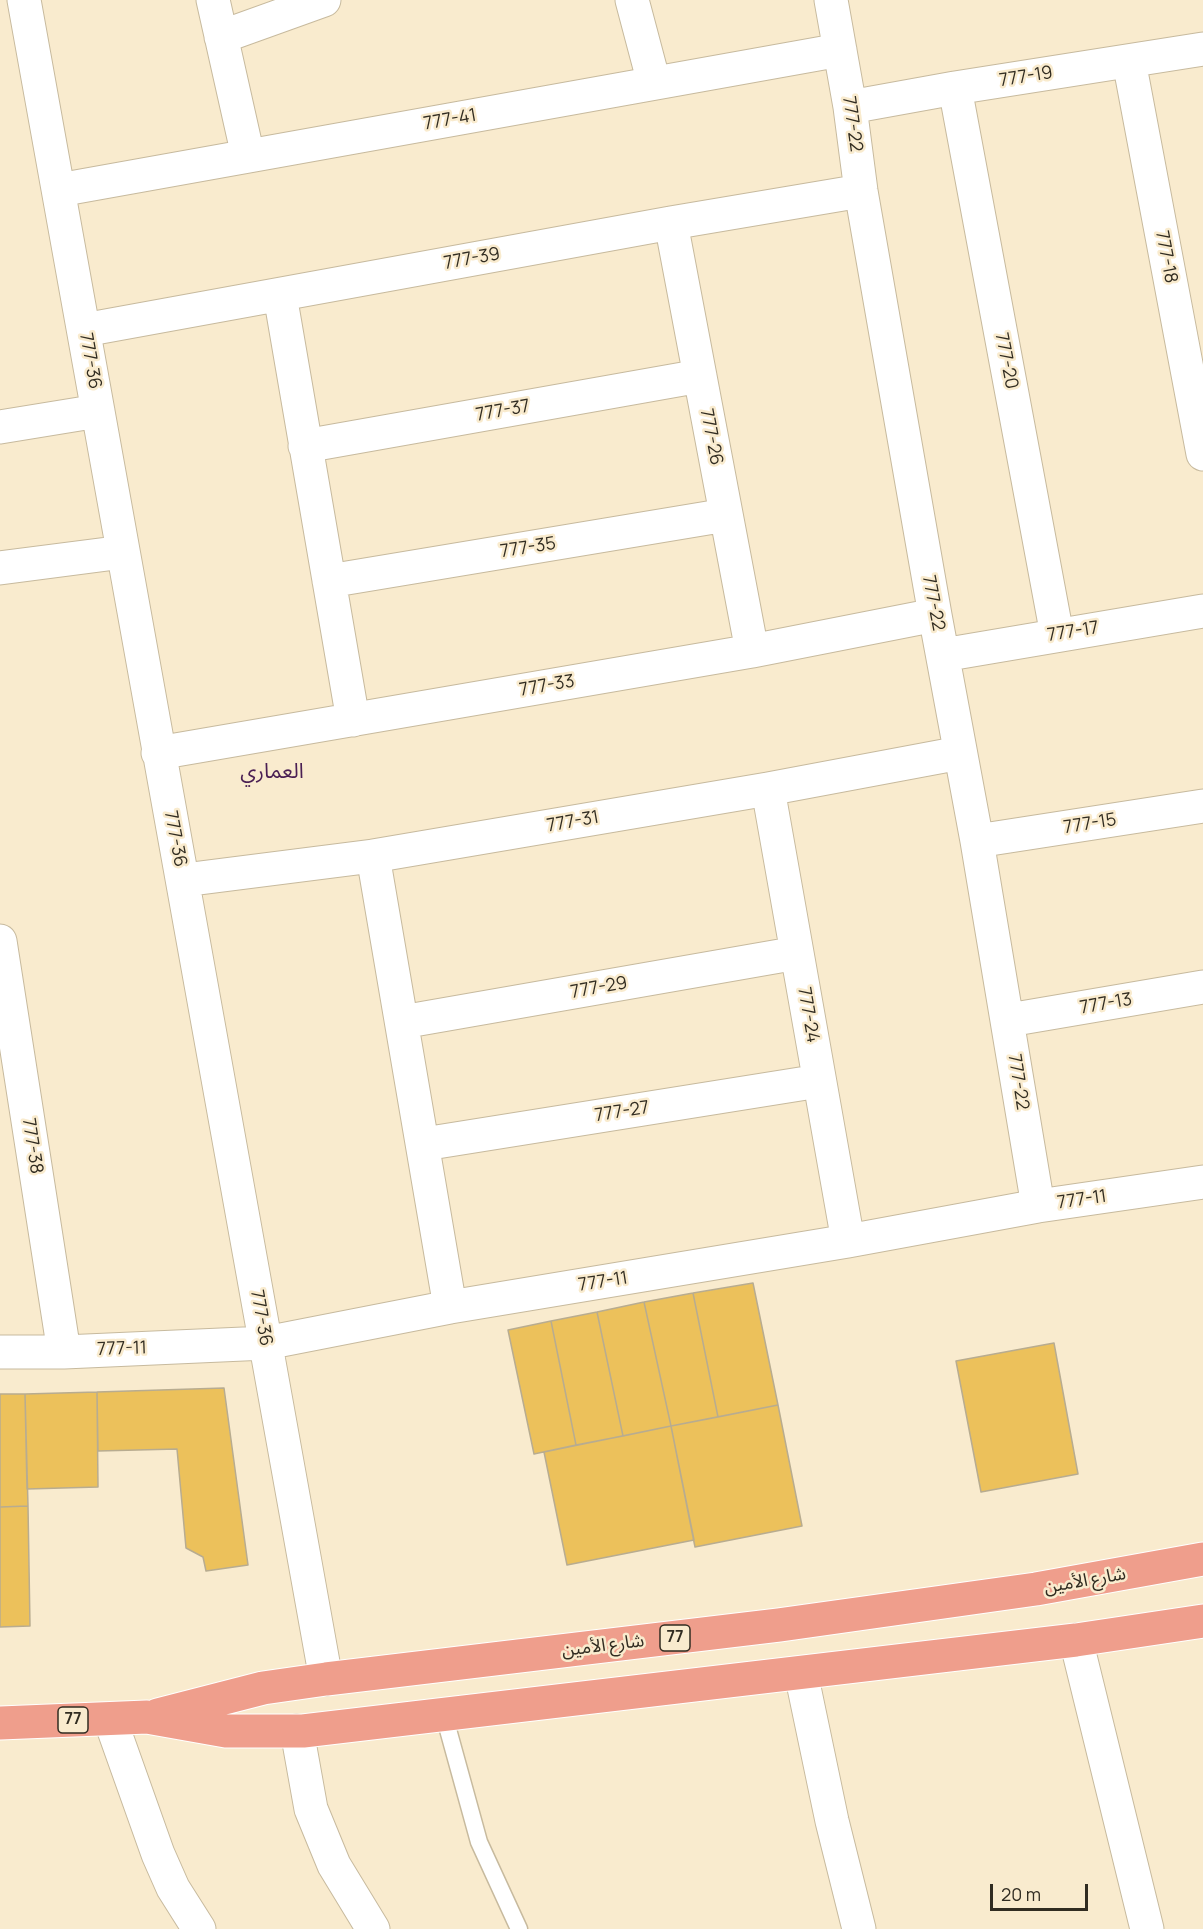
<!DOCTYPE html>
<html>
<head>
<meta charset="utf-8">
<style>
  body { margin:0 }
  #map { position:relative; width:1203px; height:1929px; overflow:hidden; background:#f9ebce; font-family:Manrope,sans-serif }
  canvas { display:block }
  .scale { position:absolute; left:990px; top:1884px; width:98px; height:27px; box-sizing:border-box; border:3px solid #312c21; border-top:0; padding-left:8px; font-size:18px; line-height:21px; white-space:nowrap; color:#312c21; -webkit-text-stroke:4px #f9ebce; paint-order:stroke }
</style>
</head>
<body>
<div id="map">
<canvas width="1203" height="1929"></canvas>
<div class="scale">20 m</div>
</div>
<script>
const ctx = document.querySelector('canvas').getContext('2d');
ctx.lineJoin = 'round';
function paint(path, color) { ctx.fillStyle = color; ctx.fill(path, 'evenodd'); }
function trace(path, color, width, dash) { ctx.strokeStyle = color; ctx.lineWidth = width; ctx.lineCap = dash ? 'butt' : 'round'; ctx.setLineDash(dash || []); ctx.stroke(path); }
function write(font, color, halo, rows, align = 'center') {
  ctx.font = font + ' Manrope,"Noto Sans Arabic",sans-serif'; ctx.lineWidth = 5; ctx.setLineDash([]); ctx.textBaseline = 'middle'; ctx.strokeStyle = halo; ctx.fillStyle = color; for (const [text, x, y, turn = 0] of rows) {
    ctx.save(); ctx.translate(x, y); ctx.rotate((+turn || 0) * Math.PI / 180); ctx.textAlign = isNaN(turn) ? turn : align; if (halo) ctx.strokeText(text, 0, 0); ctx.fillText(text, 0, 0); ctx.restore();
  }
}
const building = new Path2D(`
  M 753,1283 L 778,1405 L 718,1417 L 693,1293 Z
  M 693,1293 L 718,1417 L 671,1426 L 644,1302 Z
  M 644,1302 L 671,1426 L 623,1436 L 597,1312 Z
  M 597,1312 L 623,1436 L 576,1445 L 551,1321 Z
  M 551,1321 L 576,1445 L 534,1454 L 508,1330 Z
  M 1054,1343 L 1078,1474 L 981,1492 L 956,1361 Z
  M 224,1388 L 248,1565 L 206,1571 L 203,1557 L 186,1548 L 177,1449 L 98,1451 L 97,1392 Z
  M 97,1392 L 98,1487 L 27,1489 L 25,1394 Z
  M 0,1394 L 25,1394 L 28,1506 L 0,1507 Z
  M 778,1405 L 802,1526 L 695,1547 L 671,1426 Z
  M 671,1426 L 694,1540 L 567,1565 L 544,1452 Z
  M 28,1506 L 30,1626 L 0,1627 L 0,1507 Z`);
const service = new Path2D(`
  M 444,1715 L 479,1842 L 519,1929`);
const minor = new Path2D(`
  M 24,0 L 326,1679
  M 213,0 L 248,156
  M 632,0 L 654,83
  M 831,0 L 850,107 L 861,191 L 935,615 L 977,841 L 1038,1206
  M 221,37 L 324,0
  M 1129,61 L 1203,454
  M 955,88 L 1057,635
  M 850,107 L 955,88 L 1203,49
  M 59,190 L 840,50
  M 671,223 L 752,651
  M 280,295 L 353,720
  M 84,330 L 671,223 L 861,191
  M 0,427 L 98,411
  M 305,446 L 700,376
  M 0,568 L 123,552
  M 329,581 L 726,515
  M 943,655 L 1203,611
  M 158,753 L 752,651 L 935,615
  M 768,789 L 848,1241
  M 977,841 L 1203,806
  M 373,856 L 450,1307
  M 184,880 L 373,856 L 768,789 L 960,753
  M 0,941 L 64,1352
  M 1009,1020 L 1203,987
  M 402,1022 L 797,953
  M 424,1144 L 819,1081
  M 0,1352 L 64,1352 L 266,1343 L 450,1307 L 848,1241 L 1038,1206 L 1203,1182
  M 1076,1640 L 1147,1929
  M 801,1673 L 832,1821 L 859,1929
  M 110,1719 L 158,1854 L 173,1888 L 199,1929
  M 297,1731 L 311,1809 L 334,1865 L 373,1929`);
const primary = new Path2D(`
  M 158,1715 L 263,1688 L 326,1679 L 779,1625 L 1036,1589 L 1203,1559
  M 0,1723 L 147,1717 L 226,1731 L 303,1731 L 1076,1640 L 1203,1621`);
const shields = [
  [675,1638,30],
  [73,1720,30]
];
const shieldNames = [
  ["77",675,1638],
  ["77",73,1720]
];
const streetNames = [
  ["777-19",1026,77,-9],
  ["777-41",450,120,-10],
  ["777-22",852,124,82],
  ["777-18",1166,257,79],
  ["777-39",472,259,-10],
  ["777-36",90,361,80],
  ["777-20",1006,361,79],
  ["777-37",503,411,-10],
  ["777-26",711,437,79],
  ["777-35",528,548,-9],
  ["777-22",933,603,79],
  ["777-17",1073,632,-9],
  ["777-33",547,686,-10],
  ["777-31",573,822,-10],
  ["777-15",1090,824,-9],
  ["777-36",175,839,79],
  ["777-29",599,988,-10],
  ["777-13",1106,1004,-10],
  ["777-24",808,1015,80],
  ["777-22",1018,1082,81],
  ["777-27",622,1112,-9],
  ["777-38",32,1146,81],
  ["777-11",1082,1200,-8],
  ["777-11",603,1282,-9],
  ["777-36",261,1318,80],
  ["777-11",122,1349,-2],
  ["شارع الأمين",1085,1581,-10],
  ["شارع الأمين",603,1646,-7]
];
const quarterNames = [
  ["العماري",272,772]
];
paint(building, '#ecc15b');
trace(building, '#b8ac90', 1.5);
trace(service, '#c7ba9e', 19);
trace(minor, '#c7ba9e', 35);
trace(primary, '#fff', 35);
trace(service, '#fff', 16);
trace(minor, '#fff', 33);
trace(primary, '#ef9e8c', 33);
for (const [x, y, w] of shields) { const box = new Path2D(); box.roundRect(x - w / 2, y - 13, w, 26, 4.5); ctx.fillStyle = '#f9ebce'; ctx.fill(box); trace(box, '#312c21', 1.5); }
write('bold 16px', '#312c21', null, shieldNames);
write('18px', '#312c21', '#f9ebce', streetNames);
write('21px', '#4a1f53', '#f9ebce', quarterNames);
</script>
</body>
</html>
